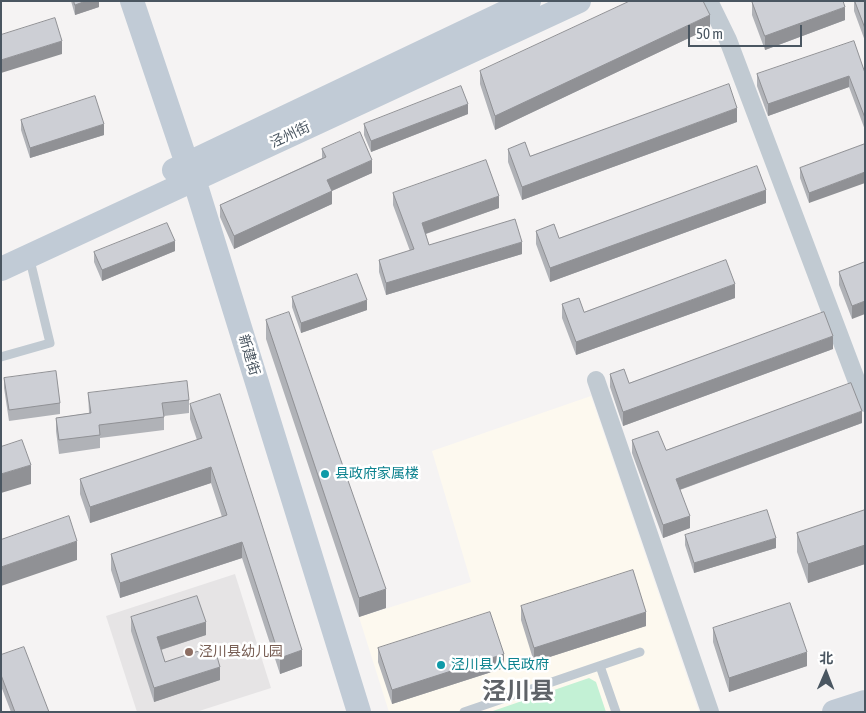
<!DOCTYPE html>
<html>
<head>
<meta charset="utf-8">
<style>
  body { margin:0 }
  #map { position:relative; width:866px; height:713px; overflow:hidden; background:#f5f3f3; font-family:"Asap Condensed","Noto Sans SC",sans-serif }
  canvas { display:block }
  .frame { position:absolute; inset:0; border:2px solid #4a5661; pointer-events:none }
  .north { position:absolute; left:801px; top:648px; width:50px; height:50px; -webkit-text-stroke:4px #fff; paint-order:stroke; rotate:1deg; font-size:14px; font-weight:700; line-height:20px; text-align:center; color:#4a5661 }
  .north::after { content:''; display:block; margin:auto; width:18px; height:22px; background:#4a5661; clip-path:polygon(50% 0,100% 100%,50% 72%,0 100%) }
  .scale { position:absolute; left:688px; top:25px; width:114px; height:22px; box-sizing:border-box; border:2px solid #4a5661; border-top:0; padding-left:6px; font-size:15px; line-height:18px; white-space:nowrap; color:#4a5661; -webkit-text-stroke:4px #fff; paint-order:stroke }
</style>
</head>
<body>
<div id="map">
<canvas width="866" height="713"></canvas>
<div class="frame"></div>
<div class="north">北</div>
<div class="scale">50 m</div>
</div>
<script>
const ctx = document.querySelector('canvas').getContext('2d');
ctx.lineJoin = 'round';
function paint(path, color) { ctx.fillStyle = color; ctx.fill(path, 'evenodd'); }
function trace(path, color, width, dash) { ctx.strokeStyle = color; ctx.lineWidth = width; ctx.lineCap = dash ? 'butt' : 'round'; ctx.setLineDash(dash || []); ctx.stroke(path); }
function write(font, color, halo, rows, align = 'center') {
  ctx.font = font + ' "Asap Condensed","Noto Sans SC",sans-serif'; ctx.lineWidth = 5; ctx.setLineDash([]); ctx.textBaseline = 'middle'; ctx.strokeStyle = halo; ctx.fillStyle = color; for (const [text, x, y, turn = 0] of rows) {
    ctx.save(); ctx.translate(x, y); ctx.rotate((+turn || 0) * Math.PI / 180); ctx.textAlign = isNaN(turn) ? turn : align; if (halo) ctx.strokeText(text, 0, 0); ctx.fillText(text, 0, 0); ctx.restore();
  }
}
const commercial = new Path2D(`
  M 591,396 L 699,712 L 389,712 L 359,617 L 471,582 L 432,451 Z`);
const education = new Path2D(`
  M 235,574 L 271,688 L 196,712 L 137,712 L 106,616 Z`);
const green = new Path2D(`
  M 589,678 L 596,682 L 606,712 L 490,712 Z`);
const lane = new Path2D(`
  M 1,357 L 50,343 L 29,256
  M 600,666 L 616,712
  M 464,712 L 640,652`);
const street = new Path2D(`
  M 709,1 L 728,40 L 865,403
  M 596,380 L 710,712`);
const secondary = new Path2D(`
  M 132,1 L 187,164 L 194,179 L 359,712
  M 174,170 L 529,1
  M 1,269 L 579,1
  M 834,712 L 865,702`);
const wall = new Path2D(`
  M 71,1 L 99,1 L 99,7 L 75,15 Z
  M 752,1 L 845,20 L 765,50 L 752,15 Z
  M 854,1 L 865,1 L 865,41 L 854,11 Z
  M 710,28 L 495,130 L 480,84 L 480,71 Z
  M 865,73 L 865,130 L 849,87 L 768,116 L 757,86 L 757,74 Z
  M 468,114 L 371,152 L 364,135 L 364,124 Z
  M 21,120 L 104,135 L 30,158 L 21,130 Z
  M 737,122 L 522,200 L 508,162 L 508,149 L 530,156 Z
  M 865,144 L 809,203 L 800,178 L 800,168 Z
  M 322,149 L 372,173 L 332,191 L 332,204 L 234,249 L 220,217 L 220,205 L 322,158 Z
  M 393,193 L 499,208 L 426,234 L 429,245 L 522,254 L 386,295 L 379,272 L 379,260 L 410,251 L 393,205 Z
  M 766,203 L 550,282 L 536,244 L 536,231 L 559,238 Z
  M 175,251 L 102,281 L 94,262 L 94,252 Z
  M 865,262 L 852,319 L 839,285 L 839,272 Z
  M 292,297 L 367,310 L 301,333 L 292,307 Z
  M 735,298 L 576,355 L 562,318 L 562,304 L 584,312 Z
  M 266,320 L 386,608 L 359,617 L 266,339 Z
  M 833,349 L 623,426 L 610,387 L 610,374 L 629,383 Z
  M 4,378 L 60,403 L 60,414 L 9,421 L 4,388 Z
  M 88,393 L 189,400 L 189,413 L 164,416 L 164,430 L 100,438 L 100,448 L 59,454 L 56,431 L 56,418 L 89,413 Z
  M 190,404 L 302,666 L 280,674 L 242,558 L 120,598 L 111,570 L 111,554 L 222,517 L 211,483 L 90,523 L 80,494 L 80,479 L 197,440 L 190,419 Z
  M 862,423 L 680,490 L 690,528 L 663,538 L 632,453 L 632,440 L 666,450 Z
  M 865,510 L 865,564 L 808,583 L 797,552 L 797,533 Z
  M 685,535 L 776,548 L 694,573 L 685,545 Z
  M 521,606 L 646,626 L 534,662 L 521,620 Z
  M 131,617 L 206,635 L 161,650 L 165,662 L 220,680 L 154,702 L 131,631 Z
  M 713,628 L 807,666 L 729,692 L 713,642 Z
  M 378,648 L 504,668 L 392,704 L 378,662 Z
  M 1,655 L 49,712 L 11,712 L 1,686 Z`);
const shadedWall = new Path2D(`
  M 86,1 L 99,1 L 99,7 L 75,15 L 75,5 Z
  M 845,7 L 845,20 L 765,50 L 765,36 Z
  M 710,15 L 710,28 L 495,130 L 495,116 Z
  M 62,41 L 62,54 L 1,73 L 1,60 Z
  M 849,76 L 849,87 L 768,116 L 768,104 Z
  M 468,104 L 468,114 L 371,152 L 371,141 Z
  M 737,108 L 737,122 L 522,200 L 522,187 Z
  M 104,124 L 104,135 L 30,158 L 30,148 Z
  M 372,160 L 372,173 L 327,193 L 327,180 Z
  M 865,172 L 865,183 L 809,203 L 809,193 Z
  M 766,190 L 766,203 L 550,282 L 550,268 Z
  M 332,191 L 332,204 L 234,249 L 234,236 Z
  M 499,196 L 499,208 L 422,235 L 422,223 Z
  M 175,241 L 175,251 L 102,281 L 102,270 Z
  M 522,242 L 522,254 L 386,295 L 386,283 Z
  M 735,284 L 735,298 L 576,355 L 576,342 Z
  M 367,300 L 367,310 L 301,333 L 301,323 Z
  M 865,301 L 865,314 L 852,319 L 852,306 Z
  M 833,336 L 833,349 L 623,426 L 623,412 Z
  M 862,411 L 862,423 L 676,491 L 676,479 Z
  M 31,465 L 31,484 L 1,493 L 1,474 Z
  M 211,467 L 211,483 L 90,523 L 90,507 Z
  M 690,516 L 690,528 L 663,538 L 663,525 Z
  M 776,538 L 776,548 L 694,573 L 694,563 Z
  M 77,541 L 77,560 L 1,586 L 1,567 Z
  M 242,542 L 242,558 L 120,598 L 120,583 Z
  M 865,545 L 865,564 L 808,583 L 808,564 Z
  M 386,589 L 386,608 L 359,617 L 359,598 Z
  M 646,612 L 646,626 L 534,662 L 534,648 Z
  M 206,622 L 206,635 L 157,651 L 157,637 Z
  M 302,650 L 302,666 L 280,674 L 280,658 Z
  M 807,652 L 807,666 L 729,692 L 729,678 Z
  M 504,654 L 504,668 L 392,704 L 392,690 Z
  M 220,667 L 220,680 L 154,702 L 154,688 Z`);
const building = new Path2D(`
  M 74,1 L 86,1 L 75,5 Z
  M 630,1 L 703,1 L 710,15 L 495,116 L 480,71 Z
  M 752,1 L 843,1 L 845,7 L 765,36 Z
  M 855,1 L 865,1 L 865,28 Z
  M 55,18 L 62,41 L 1,60 L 1,35 Z
  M 854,41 L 865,73 L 865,118 L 849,76 L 768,104 L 757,74 Z
  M 729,84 L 737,108 L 522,187 L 508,149 L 525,142 L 530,156 Z
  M 461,86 L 468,104 L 371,141 L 364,124 Z
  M 95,96 L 104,124 L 30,148 L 21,120 Z
  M 360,132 L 372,160 L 327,180 L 332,191 L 234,236 L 220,205 L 326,157 L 322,149 Z
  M 865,144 L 865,172 L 809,193 L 800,168 Z
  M 486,160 L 499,196 L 422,223 L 429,245 L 515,219 L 522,242 L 386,283 L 379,260 L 414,249 L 393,193 Z
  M 757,166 L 766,190 L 550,268 L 536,231 L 554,224 L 559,238 Z
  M 167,223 L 175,241 L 102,270 L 94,252 Z
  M 726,260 L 735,284 L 576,342 L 562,304 L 579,298 L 584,312 Z
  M 865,262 L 865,301 L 852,306 L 839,272 Z
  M 357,274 L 367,300 L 301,323 L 292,297 Z
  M 289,312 L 386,589 L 359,598 L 266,320 Z
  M 824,312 L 833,336 L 623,412 L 610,374 L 624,369 L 629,383 Z
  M 56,371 L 60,403 L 9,410 L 4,378 Z
  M 187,381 L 189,400 L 162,403 L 164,417 L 99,425 L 100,435 L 59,440 L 56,418 L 91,413 L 88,393 Z
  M 851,383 L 862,411 L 676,479 L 690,516 L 663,525 L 632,440 L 658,431 L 666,450 Z
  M 220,394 L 302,650 L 280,658 L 242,542 L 120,583 L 111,554 L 227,515 L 211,467 L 90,507 L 80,479 L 202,438 L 190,404 Z
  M 22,440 L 31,465 L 1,474 L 1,447 Z
  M 767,510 L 776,538 L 694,563 L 685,535 Z
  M 865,510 L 865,545 L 808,564 L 797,533 Z
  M 69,516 L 77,541 L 1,567 L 1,540 Z
  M 633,570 L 646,612 L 534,648 L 521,606 Z
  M 197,596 L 206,622 L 157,637 L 165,662 L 214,646 L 220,667 L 154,688 L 131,617 Z
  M 790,603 L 807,652 L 729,678 L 713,628 Z
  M 490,612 L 504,654 L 392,690 L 378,648 Z
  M 24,647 L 49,712 L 15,712 L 1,675 L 1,655 Z`);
const markers = [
  [325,474,5,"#0f9aa8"],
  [189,652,5,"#8d6e63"],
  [441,665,5,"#0f9aa8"]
];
const streetNames = [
  ["泾州街",290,135,-25],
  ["新建街",249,355,73]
];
const cultureNames = [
  ["县政府家属楼",335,474],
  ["泾川县人民政府",451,665]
];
const educationNames = [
  ["泾川县幼儿园",199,652]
];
const townNames = [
  ["泾川县",518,691]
];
paint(commercial, '#fdf9ef');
paint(education, '#e6e4e5');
paint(green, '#c3f1d5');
trace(lane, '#c1cad2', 9);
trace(street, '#c1cad2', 18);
trace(secondary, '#c1cbd6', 24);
paint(wall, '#b0b2b7');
paint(shadedWall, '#909195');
paint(building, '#cdcfd5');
trace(building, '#909195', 1);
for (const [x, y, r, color] of markers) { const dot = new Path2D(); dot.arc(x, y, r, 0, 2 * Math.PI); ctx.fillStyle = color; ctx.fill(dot); trace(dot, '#fff', 2); }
write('14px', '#4a5661', '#fff', streetNames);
write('14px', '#0d838f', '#fff', cultureNames, 'left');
write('14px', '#785e54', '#fff', educationNames, 'left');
write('bold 24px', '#5f6368', '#fff', townNames);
</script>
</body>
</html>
